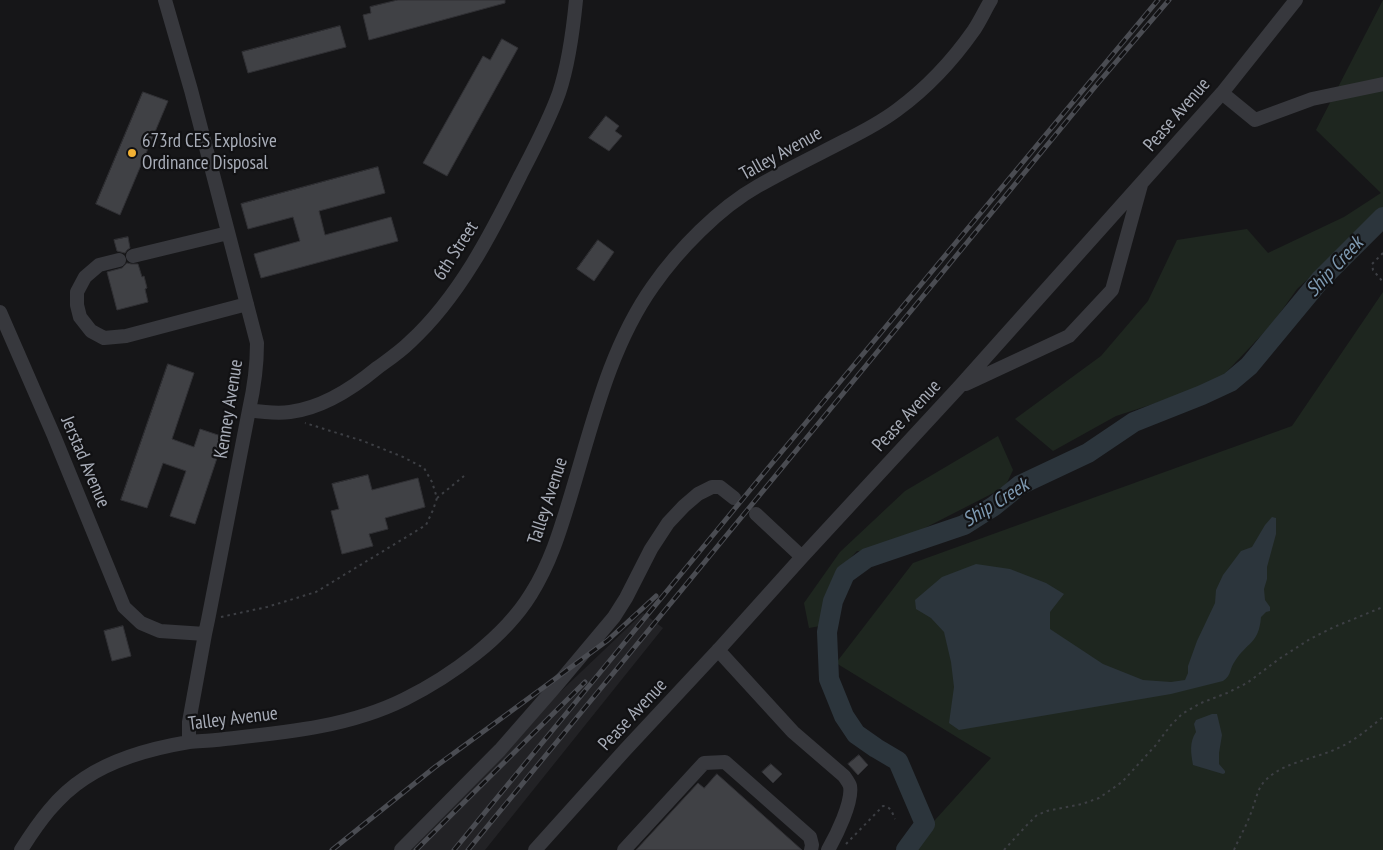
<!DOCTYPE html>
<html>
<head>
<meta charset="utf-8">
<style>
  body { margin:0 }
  canvas { display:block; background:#161618 }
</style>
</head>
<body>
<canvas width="1383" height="850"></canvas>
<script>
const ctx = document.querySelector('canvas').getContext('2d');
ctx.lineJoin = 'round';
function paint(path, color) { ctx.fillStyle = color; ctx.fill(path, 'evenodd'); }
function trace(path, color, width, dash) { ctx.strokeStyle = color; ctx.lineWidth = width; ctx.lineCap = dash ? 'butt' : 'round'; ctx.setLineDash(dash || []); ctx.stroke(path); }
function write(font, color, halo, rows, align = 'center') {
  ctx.font = font + ' "PT Sans Narrow",sans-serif'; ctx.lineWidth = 4.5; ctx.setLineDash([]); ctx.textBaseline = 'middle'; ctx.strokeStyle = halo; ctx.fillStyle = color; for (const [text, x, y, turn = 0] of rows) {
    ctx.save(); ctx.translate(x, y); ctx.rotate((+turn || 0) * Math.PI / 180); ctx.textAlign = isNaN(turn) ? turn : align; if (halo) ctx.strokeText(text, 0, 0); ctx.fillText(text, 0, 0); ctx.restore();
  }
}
const built = new Path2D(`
  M 643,613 L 663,628 L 485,850 L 394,850 Z`);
const green = new Path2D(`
  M 1383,0 L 1383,209 L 1297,289 L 1272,324 L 1215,384 L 1116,416 L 1053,451 L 1015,419 L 1101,356 L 1148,301 L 1177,240 L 1247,229 L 1268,253 L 1344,217 L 1381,193 L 1316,130 Z
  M 1383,292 L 1383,850 L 908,850 L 991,758 L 836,663 L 913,563 L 1292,426 Z
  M 998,436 L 1013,470 L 1005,487 L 915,533 L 871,552 L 857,551 L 843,566 L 825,595 L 820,626 L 809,628 L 804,603 L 840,552 L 905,491 Z`);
const water = new Path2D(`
  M 1272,517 L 1276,518 L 1276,534 L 1267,567 L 1267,579 L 1264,589 L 1265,600 L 1270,607 L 1270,611 L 1266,612 L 1261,617 C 1259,644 1247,642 1235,661 C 1229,669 1232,675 1223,681 L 1171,694 L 959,730 L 949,723 L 954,687 L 951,662 L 944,632 L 931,618 L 916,609 L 915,600 L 942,577 L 976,564 L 1010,569 L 1046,583 L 1064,594 L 1050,612 L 1050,629 L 1103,664 L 1143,680 L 1171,682 L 1185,680 L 1188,673 L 1188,666 L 1197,641 L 1215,603 L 1216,590 L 1223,575 L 1241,551 L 1252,547 L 1265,525 Z
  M 1212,714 L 1217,714 L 1222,735 L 1219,753 L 1219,764 L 1225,771 L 1225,773 L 1223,774 L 1193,765 C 1191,753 1189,743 1196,732 L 1194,724 L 1196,720 Z`);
const river = new Path2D(`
  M 906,850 L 925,824 L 898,761 L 876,748 L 856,734 L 844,716 L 829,679 L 827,632 L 833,601 L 845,574 L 867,558 L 964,525 L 994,506 L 1020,485 L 1088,453 L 1134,422 L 1202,395 L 1230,382 L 1249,366 L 1321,279 L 1383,217`);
const building = new Path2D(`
  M 398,0 L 505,0 L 505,3 L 369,40 L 363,15 L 371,13 L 370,7 Z
  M 340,26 L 346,47 L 248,73 L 242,52 Z
  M 502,39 L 518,48 L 447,176 L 423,163 L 483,56 L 490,60 Z
  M 143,92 L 168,101 L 120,215 L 96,204 Z
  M 606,116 L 619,126 L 615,131 L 622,136 L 609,151 L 589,138 Z
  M 378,167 L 385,193 L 319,211 L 325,235 L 391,217 L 398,241 L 261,278 L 254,254 L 300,241 L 293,217 L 248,229 L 241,204 Z
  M 128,237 L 130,248 L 127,250 L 125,253 L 117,251 L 114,240 Z
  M 598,240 L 614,252 L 594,281 L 577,269 Z
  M 127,263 L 131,264 L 138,264 L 142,277 L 144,276 L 147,288 L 145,289 L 148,302 L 117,310 L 107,272 L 122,268 Z
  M 168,364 L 194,373 L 172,439 L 194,447 L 200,429 L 224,437 L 195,524 L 170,516 L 186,471 L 163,463 L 147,508 L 121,500 Z
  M 368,475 L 372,490 L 418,478 L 425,507 L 385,518 L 388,529 L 369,534 L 373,546 L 342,554 L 331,511 L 339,509 L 332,484 Z
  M 123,626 L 131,656 L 112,661 L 104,631 Z
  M 859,755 L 868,765 L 858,775 L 848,764 Z
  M 771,764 L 782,774 L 773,783 L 762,772 Z
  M 717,774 L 802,850 L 636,850 L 698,783 L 704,788 Z`);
const path = new Path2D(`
  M 1383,253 L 1372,264 L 1373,270 L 1383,282
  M 437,498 L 464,476
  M 221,617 L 267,607 L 316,592 L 426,525 L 433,510 L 437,498 L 432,482 L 424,468 L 403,457 L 363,441 L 305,423
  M 846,844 L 883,806 C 890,806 892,812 895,819
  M 1004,850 L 1026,826 L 1037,815 L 1047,811 L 1082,804 L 1099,798 L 1122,782 L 1155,746 L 1171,725 L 1182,714 L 1201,703 L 1227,693 L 1247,683 L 1279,659 L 1310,639 L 1334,627 L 1383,607
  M 1234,850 C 1239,838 1246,827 1250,815 C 1255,805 1256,792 1263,783 C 1281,762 1312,760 1336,749 C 1353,742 1368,729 1383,717`);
const minor = new Path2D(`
  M 165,0 L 191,90 L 257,343 C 257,365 254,388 249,410 L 208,620 L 205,634 L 189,722 L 189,742
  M 1222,93 L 1255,120 L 1312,99 L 1383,84
  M 133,256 L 228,233
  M 119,260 L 99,265 L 85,277 L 77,292 L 77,305 L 80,317 L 91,331 L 104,338 L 126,336 L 247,304
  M 0,312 L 54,436 L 124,607 L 141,623 L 160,631 L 205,634
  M 966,384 L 1069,336 L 1112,290 L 1141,185
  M 249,410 C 262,412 276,414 290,412 C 322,408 353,388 377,368 C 388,360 400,352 410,342 C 459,297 491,234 520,176 C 534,149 549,121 559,93 C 569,63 573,31 576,0
  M 756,514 L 802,557
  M 718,650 L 793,732 L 844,776 C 846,779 849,783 850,786 C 853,802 836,836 828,850
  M 21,850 C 38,823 57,796 85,778 C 115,758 153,748 189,742 C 198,741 207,741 216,740 C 280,733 347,728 405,699 C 451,676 504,638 531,594 C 550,564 560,531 570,498 C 592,426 609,348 653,286 C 678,250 719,208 758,186 C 786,170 815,156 844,141 C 862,132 881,122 897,110 C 927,88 953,60 974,30 C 980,21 985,10 991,0
  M 401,850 L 500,750 L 556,686 L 614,617 L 626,598 L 651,549 L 668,523 L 684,506 L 698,494 L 712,487 L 720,487 L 734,498
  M 535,850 L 625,750 L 721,647 L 802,557 L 960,386 L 1222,93 L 1296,0
  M 624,850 L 704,763 L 725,762 L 810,837 L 812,845 L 811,850`);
const rail = new Path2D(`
  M 332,850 L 435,767 L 608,640 L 656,596
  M 416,850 L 585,682
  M 454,850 L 769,467 L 1158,0
  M 468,850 L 1099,82 L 1169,0`);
const markers = [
  [132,153,5,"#f2b134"]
];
const streetNames = [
  ["Pease Avenue",1177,115,-49],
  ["Talley Avenue",781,154,-29],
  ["6th Street",456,251,-57],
  ["Kenney Avenue",229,409,-81],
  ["Pease Avenue",907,416,-47],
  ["Jerstad Avenue",85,462,67],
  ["Talley Avenue",548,501,-72],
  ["Pease Avenue",633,715,-47],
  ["Talley Avenue",233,719,-7]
];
const poiNames = [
  ["673rd CES Explosive",142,142],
  ["Ordinance Disposal",142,164]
];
const waterNames = [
  ["Ship Creek",1335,267,-47],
  ["Ship Creek",996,503,-32]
];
paint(built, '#222225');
paint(green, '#1e261f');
paint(water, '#2c353c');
trace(river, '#2c353c', 20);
paint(building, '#404145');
trace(building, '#303034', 1);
trace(path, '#3d3f44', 2, [2.5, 4]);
trace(minor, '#37383d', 14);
trace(rail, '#4a4c52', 5);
trace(rail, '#111113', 3, [9]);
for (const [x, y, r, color] of markers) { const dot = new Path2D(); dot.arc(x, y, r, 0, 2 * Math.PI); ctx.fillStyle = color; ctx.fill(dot); trace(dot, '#111113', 2); }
write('19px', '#a8adb8', '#111113', streetNames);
write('19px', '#a8adb8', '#111113', poiNames, 'left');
write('italic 20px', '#7f9bb3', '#111113', waterNames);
</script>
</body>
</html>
